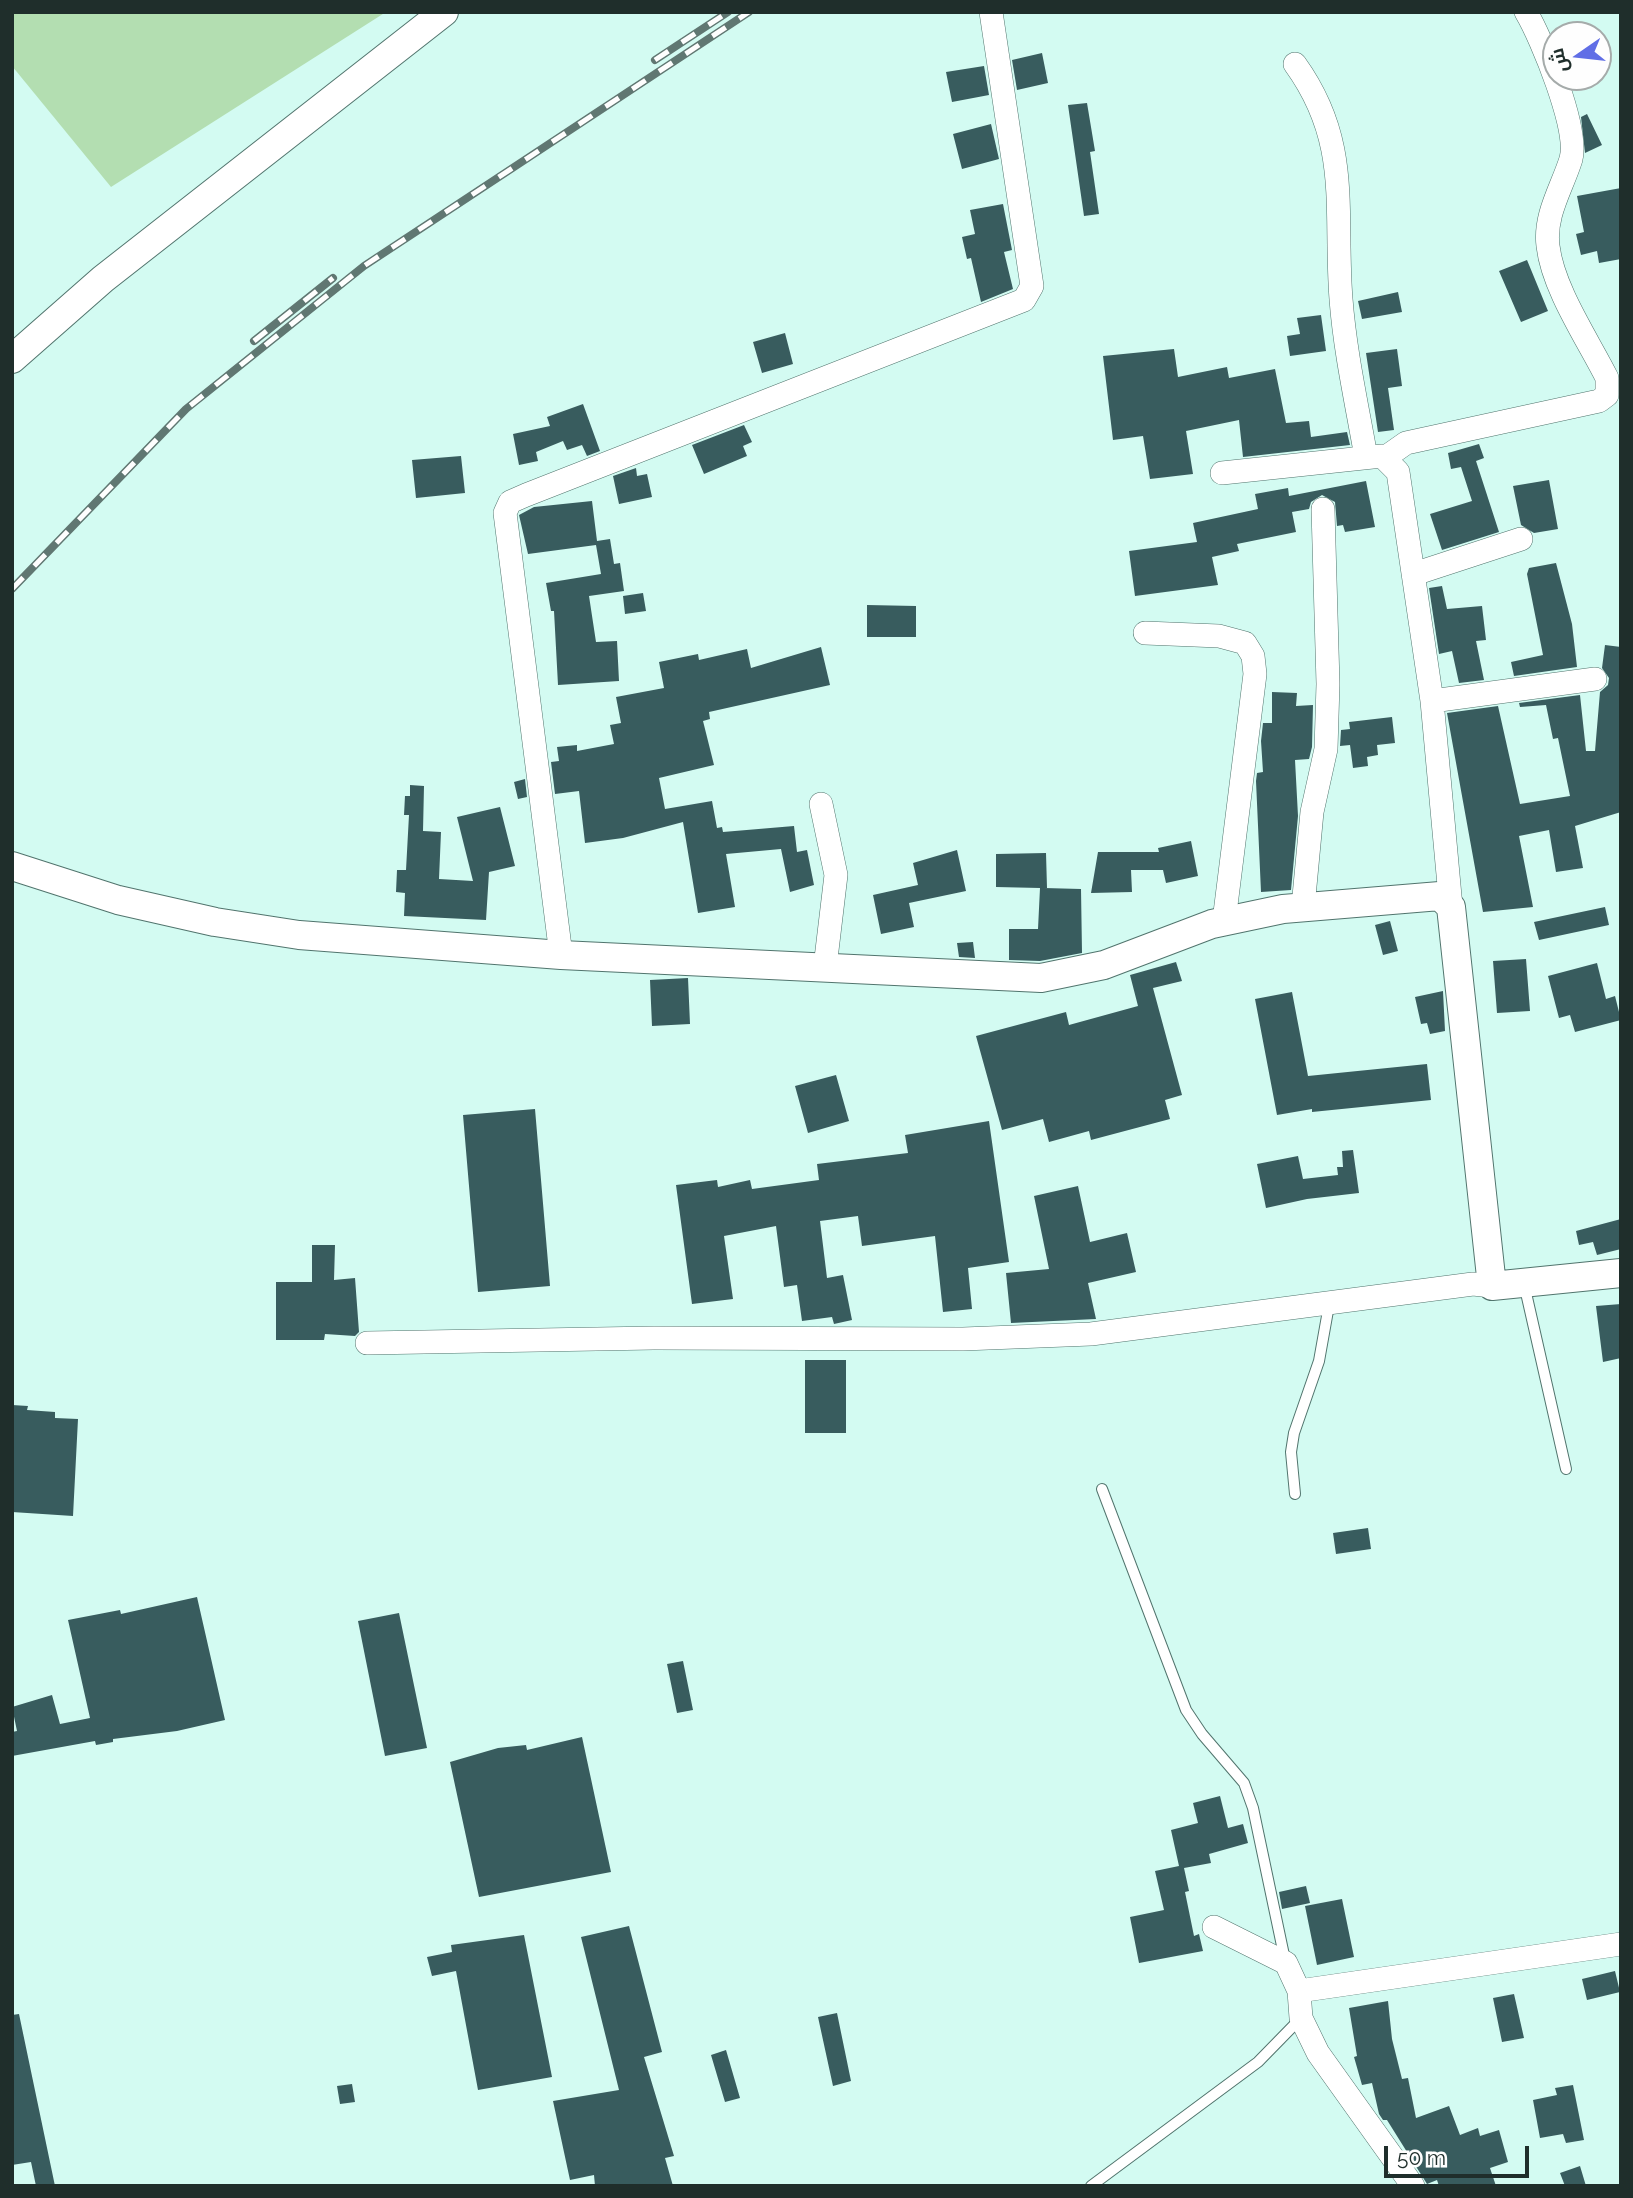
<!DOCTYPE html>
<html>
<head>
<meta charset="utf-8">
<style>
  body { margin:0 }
  #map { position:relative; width:1633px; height:2198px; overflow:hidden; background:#d3fbf2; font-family:Raleway,Cairo,sans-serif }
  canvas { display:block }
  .frame { position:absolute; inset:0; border:14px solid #1f2e2b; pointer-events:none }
  .north { position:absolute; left:1542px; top:21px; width:70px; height:70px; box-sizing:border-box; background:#fefefe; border:2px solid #a5abaa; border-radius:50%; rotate:256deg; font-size:19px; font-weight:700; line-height:28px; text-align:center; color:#1f2e2b }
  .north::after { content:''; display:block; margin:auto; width:24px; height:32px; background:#606ee6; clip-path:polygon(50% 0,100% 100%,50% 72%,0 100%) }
  .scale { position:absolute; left:1384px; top:2146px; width:145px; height:32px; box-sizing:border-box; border:4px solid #1f2e2b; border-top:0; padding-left:9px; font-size:21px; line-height:24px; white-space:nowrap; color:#1f2e2b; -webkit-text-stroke:5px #fefefe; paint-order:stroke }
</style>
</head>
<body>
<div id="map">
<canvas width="1633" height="2198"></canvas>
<div class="frame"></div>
<div class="north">ش</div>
<div class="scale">50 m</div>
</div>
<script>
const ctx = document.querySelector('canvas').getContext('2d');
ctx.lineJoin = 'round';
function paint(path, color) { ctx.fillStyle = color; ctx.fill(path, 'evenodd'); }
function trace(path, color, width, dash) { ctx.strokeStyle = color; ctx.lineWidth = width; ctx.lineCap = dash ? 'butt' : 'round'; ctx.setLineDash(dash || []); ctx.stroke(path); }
const green = new Path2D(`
  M 12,12 L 386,12 L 111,187 L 12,66 Z`);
const building = new Path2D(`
  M 1042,53 L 1048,83 L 1017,90 L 1012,60 Z
  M 984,66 L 989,95 L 952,102 L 946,72 Z
  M 1087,103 L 1095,151 L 1090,152 L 1099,214 L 1084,216 L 1068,105 Z
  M 1587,114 L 1602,145 L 1585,153 L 1581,117 Z
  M 991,124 L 999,159 L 962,169 L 953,134 Z
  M 1621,188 L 1621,259 L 1599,263 L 1597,251 L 1581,255 L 1576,234 L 1584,232 L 1577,196 Z
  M 1003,204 L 1012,250 L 1004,252 L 1013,289 L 981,302 L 971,258 L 967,259 L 962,237 L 975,234 L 970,210 Z
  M 1527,260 L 1548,311 L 1521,322 L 1499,271 Z
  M 1398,292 L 1402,312 L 1362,319 L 1358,301 Z
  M 1321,315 L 1326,351 L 1290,356 L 1287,336 L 1300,334 L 1297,318 Z
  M 785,333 L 793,364 L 762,373 L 753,342 Z
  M 1174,349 L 1178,377 L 1227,367 L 1229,378 L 1275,369 L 1286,423 L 1309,421 L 1311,437 L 1347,432 L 1350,445 L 1243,457 L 1239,420 L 1186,431 L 1193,474 L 1150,479 L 1143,436 L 1113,440 L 1103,356 Z
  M 1397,349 L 1402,386 L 1388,388 L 1394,430 L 1378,432 L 1366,353 Z
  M 583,404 L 600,451 L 587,456 L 582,445 L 567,450 L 563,441 L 536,452 L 538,461 L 519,465 L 513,434 L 550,426 L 547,417 Z
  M 744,425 L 752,442 L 743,446 L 747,456 L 704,474 L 692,445 Z
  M 1479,444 L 1484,458 L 1476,461 L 1499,532 L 1442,550 L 1430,514 L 1472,501 L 1461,467 L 1451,469 L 1448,453 Z
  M 461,456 L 465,493 L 416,498 L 412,460 Z
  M 636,468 L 637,476 L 647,474 L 652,497 L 619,504 L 613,476 Z
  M 1549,480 L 1558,529 L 1534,533 L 1521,525 L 1513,486 Z
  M 1366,481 L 1375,527 L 1345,532 L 1343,525 L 1337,526 L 1335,502 L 1322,495 L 1311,502 L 1309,509 L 1292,512 L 1296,532 L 1237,544 L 1239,551 L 1212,557 L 1218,585 L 1135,596 L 1129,551 L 1197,542 L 1193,523 L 1258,509 L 1255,494 L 1288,488 L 1289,496 Z
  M 592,501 L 597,541 L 610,539 L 614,564 L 620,563 L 624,591 L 589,596 L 596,642 L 617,641 L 619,681 L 558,685 L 554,611 L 551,611 L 546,583 L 601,574 L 596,545 L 528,554 L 519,515 L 534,507 Z
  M 1556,563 L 1572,624 L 1577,667 L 1514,676 L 1511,662 L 1543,655 L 1527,574 L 1529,568 Z
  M 1442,586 L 1447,609 L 1482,606 L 1486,640 L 1476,641 L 1484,680 L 1459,683 L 1452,651 L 1439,654 L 1429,588 Z
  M 643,593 L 646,611 L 625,614 L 623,596 Z
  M 867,605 L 916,606 L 916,637 L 867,637 Z
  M 1605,645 L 1621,647 L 1621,812 L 1575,826 L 1583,868 L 1556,872 L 1549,830 L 1519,836 L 1533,907 L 1483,912 L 1447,713 L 1498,706 L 1520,804 L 1570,796 L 1558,738 L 1553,739 L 1546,705 L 1520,707 L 1519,703 L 1580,695 L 1586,751 L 1595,751 L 1600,692 L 1608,685 L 1609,678 L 1602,668 Z
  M 821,647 L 830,685 L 709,712 L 710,719 L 703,721 L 714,765 L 659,778 L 665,809 L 712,801 L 717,828 L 722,827 L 723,832 L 794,826 L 797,852 L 807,850 L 814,885 L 790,892 L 781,849 L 726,854 L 735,907 L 698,913 L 683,822 L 623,838 L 585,843 L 579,791 L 555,794 L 551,762 L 559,761 L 557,747 L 577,745 L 577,751 L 614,744 L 610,725 L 621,723 L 616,697 L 664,688 L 659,662 L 698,654 L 699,660 L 747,649 L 751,668 Z
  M 1272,692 L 1297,693 L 1296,706 L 1313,705 L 1312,747 L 1309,759 L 1295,760 L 1298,816 L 1291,890 L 1261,892 L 1256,781 L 1257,773 L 1263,772 L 1261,741 L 1263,723 L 1272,723 Z
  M 1392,717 L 1395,743 L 1377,745 L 1378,755 L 1367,757 L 1368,766 L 1353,768 L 1350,745 L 1340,746 L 1341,730 L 1350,729 L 1349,722 Z
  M 525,779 L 527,797 L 518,799 L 514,782 Z
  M 410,785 L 424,786 L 423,831 L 441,832 L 439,879 L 473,881 L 457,817 L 500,807 L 515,866 L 489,872 L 486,920 L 404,916 L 405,893 L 396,892 L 397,870 L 406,870 L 409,815 L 404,815 L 405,796 L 410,796 Z
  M 1191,841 L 1198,876 L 1166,883 L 1163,870 L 1131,870 L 1132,892 L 1091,893 L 1098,852 L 1159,852 L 1158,848 Z
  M 957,850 L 966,891 L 909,903 L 914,927 L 881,934 L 873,895 L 918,885 L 913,863 Z
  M 1046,853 L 1047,888 L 1044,888 L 1081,889 L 1082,953 L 1040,961 L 1009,960 L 1009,929 L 1038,929 L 1040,888 L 996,887 L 996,854 Z
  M 1605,907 L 1609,925 L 1539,940 L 1534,922 Z
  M 1390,921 L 1398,951 L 1383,955 L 1375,925 Z
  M 973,942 L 975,958 L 959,957 L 957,943 Z
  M 1526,959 L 1530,1011 L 1497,1013 L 1493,961 Z
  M 1176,962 L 1182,981 L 1153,988 L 1182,1095 L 1165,1100 L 1170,1119 L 1091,1140 L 1089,1131 L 1049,1142 L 1043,1119 L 1002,1130 L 976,1036 L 1066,1012 L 1069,1025 L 1138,1006 L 1130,975 Z
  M 1597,963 L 1606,999 L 1615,996 L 1621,1020 L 1575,1032 L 1570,1015 L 1559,1018 L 1548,976 Z
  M 688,978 L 690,1024 L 652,1026 L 650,980 Z
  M 1443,991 L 1445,1031 L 1430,1034 L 1427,1023 L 1421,1024 L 1415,997 Z
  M 1292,992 L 1308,1076 L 1427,1064 L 1431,1100 L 1312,1112 L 1312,1109 L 1277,1115 L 1255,999 Z
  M 836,1075 L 849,1121 L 808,1133 L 795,1086 Z
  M 535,1109 L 550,1286 L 478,1292 L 463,1115 Z
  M 989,1121 L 1009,1262 L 968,1268 L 972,1309 L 943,1312 L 935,1236 L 862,1246 L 858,1216 L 820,1221 L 827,1278 L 843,1275 L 852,1320 L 834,1324 L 832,1317 L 802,1321 L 797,1285 L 784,1287 L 776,1226 L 724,1236 L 733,1299 L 692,1304 L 676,1185 L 717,1180 L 718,1187 L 750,1180 L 752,1189 L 819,1180 L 817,1164 L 908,1153 L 905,1135 Z
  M 1353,1150 L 1359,1193 L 1307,1199 L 1266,1208 L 1257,1164 L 1298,1156 L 1303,1179 L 1338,1175 L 1337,1167 L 1343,1167 L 1342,1151 Z
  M 1078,1186 L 1090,1242 L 1127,1233 L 1136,1272 L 1088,1283 L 1096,1319 L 1011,1323 L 1006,1273 L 1049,1269 L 1034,1196 Z
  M 1621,1219 L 1621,1249 L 1597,1255 L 1593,1242 L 1579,1245 L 1576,1231 Z
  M 312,1245 L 335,1245 L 334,1280 L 355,1278 L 359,1332 L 355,1336 L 325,1334 L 324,1340 L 276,1340 L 276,1282 L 312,1282 Z
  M 1621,1304 L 1621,1358 L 1603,1362 L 1596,1306 Z
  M 805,1360 L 846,1360 L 846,1433 L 805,1433 Z
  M 12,1405 L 28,1406 L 27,1410 L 55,1412 L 55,1418 L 78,1419 L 73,1516 L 12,1512 Z
  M 1368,1528 L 1371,1549 L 1336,1554 L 1333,1533 Z
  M 197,1597 L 225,1720 L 177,1731 L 113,1739 L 113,1742 L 96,1745 L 95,1741 L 12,1756 L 12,1732 L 17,1731 L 12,1707 L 52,1695 L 60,1724 L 90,1718 L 68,1620 L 120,1610 L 121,1614 Z
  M 399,1613 L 427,1748 L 385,1756 L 358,1621 Z
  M 683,1661 L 693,1710 L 677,1713 L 667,1664 Z
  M 582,1737 L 611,1872 L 479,1897 L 450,1762 L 498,1748 L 526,1745 L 527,1750 Z
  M 1220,1796 L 1228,1828 L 1243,1824 L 1248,1843 L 1209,1854 L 1211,1863 L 1184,1868 L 1189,1891 L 1185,1892 L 1194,1936 L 1199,1934 L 1203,1951 L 1139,1963 L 1130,1917 L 1164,1910 L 1155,1871 L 1179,1866 L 1171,1830 L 1198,1823 L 1193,1803 Z
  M 1306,1886 L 1310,1903 L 1282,1909 L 1279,1892 Z
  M 1342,1899 L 1354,1957 L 1317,1965 L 1305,1906 Z
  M 629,1926 L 662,2052 L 644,2057 L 674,2156 L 665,2158 L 673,2186 L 595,2186 L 594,2175 L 570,2180 L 553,2101 L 619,2090 L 581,1937 Z
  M 524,1935 L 552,2077 L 478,2090 L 456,1971 L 432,1976 L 427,1957 L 452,1952 L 451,1945 Z
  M 1615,1971 L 1620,1992 L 1587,2000 L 1582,1979 Z
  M 1514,1994 L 1524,2038 L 1502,2042 L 1493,1998 Z
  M 1388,2001 L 1392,2039 L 1402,2079 L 1408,2078 L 1416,2118 L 1449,2106 L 1460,2135 L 1478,2128 L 1480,2136 L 1499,2130 L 1508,2162 L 1490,2168 L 1496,2186 L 1439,2186 L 1437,2180 L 1427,2184 L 1387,2120 L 1383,2120 L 1379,2114 L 1372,2083 L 1362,2085 L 1354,2057 L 1357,2056 L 1349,2008 Z
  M 837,2013 L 851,2081 L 833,2086 L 818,2017 Z
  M 19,2014 L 55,2186 L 36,2186 L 31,2162 L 12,2165 L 12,2015 Z
  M 726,2050 L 740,2098 L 725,2102 L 711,2055 Z
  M 352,2084 L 355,2102 L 340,2104 L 337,2086 Z
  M 1573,2085 L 1584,2140 L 1566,2143 L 1563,2134 L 1540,2138 L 1533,2100 L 1557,2095 L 1555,2088 Z
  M 1580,2166 L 1586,2186 L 1565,2186 L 1560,2173 Z`);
const service = new Path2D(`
  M 1524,1284 L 1566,1469
  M 1102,1489 L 1186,1710 L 1202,1734 L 1244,1783 L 1253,1808 L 1285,1960
  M 1295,1494 L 1291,1452 L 1294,1433 L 1319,1361 L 1329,1305
  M 1091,2186 L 1258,2062 L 1301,2018`);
const minor = new Path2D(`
  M 1295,64 C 1352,143 1334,209 1341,299 C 1345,352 1357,405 1366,457
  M 1386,457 L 1406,443 L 1599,401 L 1607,395 L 1607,378 C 1588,340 1553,289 1548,246 C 1544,215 1562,188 1571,159 C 1579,129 1542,39 1526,12
  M 1222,473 L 1382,456 L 1398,472 L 1432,701 L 1451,907
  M 1414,574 L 1521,539
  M 1145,633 L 1219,636 L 1245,643 L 1253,656 L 1255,674 L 1224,921
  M 1432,701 L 1595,679
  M 821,804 L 836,875 L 825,967
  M 1303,907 L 1312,812 L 1326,749 L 1328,684 L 1323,509
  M 561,955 L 505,513 L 510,502 L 526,495 L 1024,300 L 1032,286 L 991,12
  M 367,1343 L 654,1338 L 963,1339 L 1091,1334 L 1473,1284 L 1492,1286
  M 1214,1927 L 1286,1963 L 1299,1991 L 1301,2018 L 1318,2053 L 1413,2186
  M 1299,1991 L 1621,1944`);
const tertiary = new Path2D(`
  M 12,359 L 103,279 L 444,12
  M 12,866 L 118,900 L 215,922 L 299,935 L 561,955 L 1041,978 L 1104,965 L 1212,924 L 1283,909 L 1440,896 L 1451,907 L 1492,1286 L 1621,1273`);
const rail = new Path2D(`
  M 655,60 L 728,12
  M 254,341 L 333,278
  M 12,589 L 186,409 L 364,266 L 749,12`);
paint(green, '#b3deb1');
paint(building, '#385c5e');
trace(service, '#51746d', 12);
trace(minor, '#51746d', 24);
trace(tertiary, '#51746d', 30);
trace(service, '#fff', 10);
trace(minor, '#fff', 23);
trace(tertiary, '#fff', 28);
trace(rail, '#607772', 8);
trace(rail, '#fefefe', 5, [16]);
</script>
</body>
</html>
